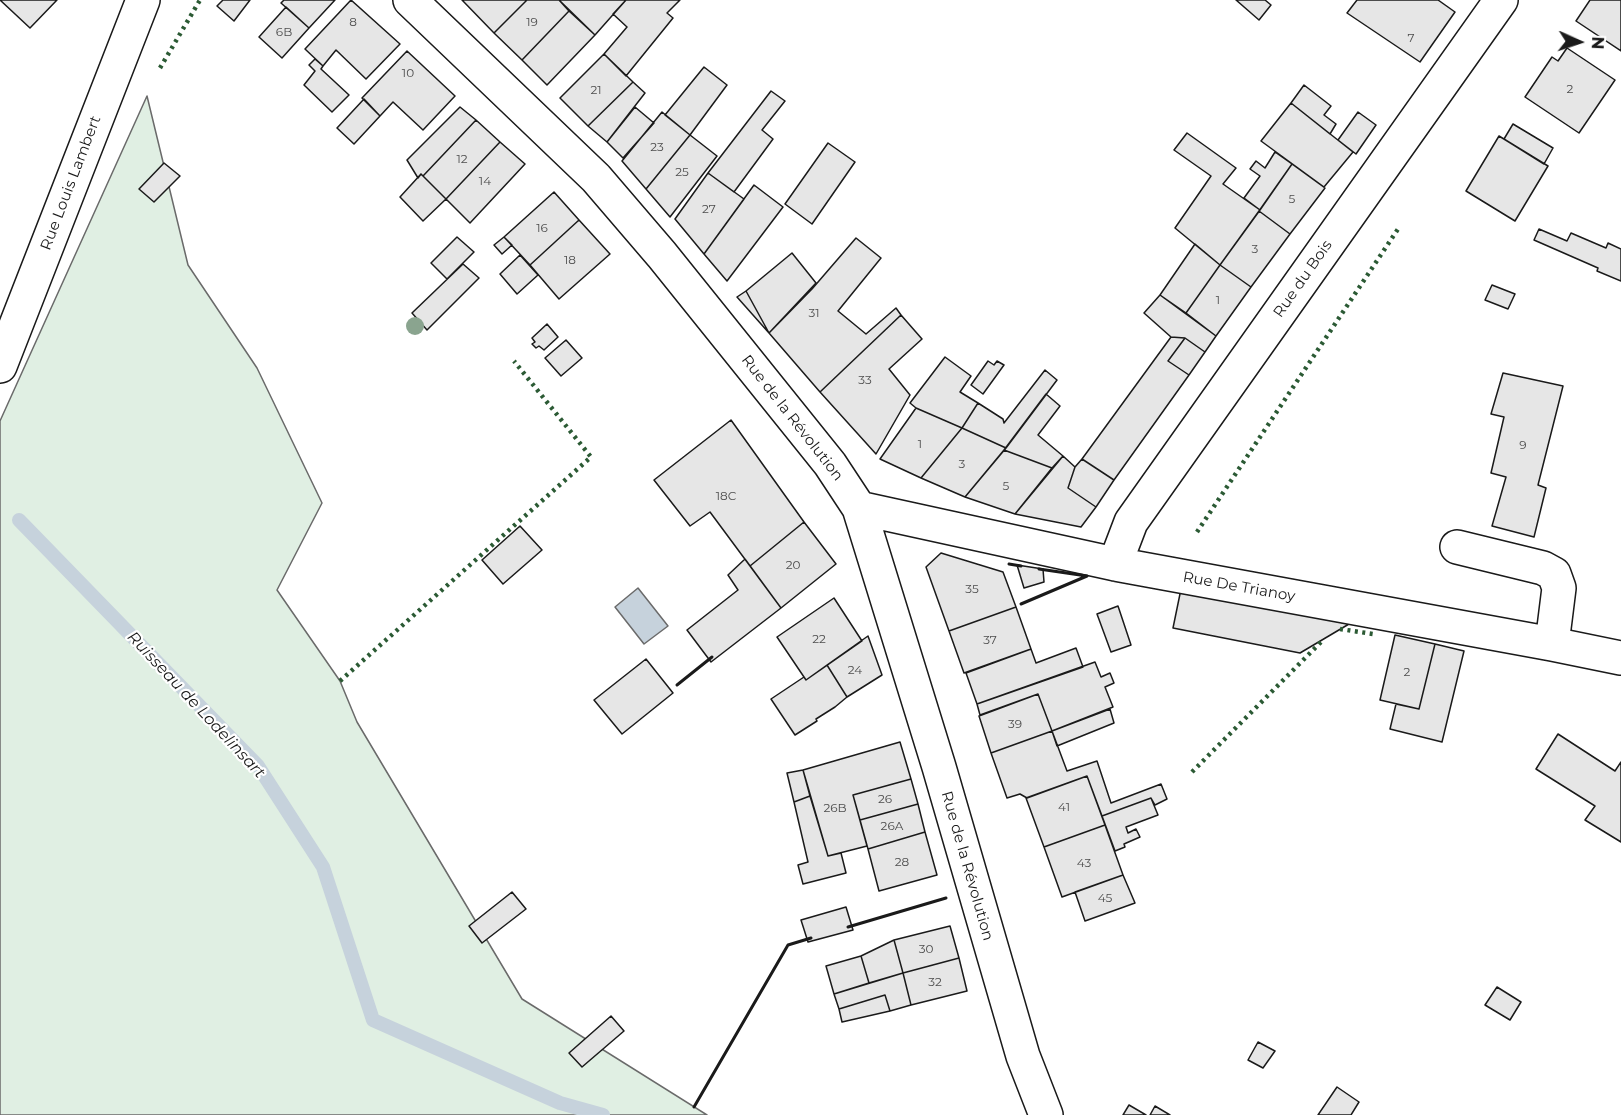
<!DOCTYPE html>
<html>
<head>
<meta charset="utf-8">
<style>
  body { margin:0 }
  #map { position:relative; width:1621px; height:1115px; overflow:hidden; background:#fff; font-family:Montserrat,sans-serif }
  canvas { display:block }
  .north { position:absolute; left:1549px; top:12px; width:60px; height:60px; -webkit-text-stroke:4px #fff; paint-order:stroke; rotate:93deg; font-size:16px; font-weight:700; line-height:24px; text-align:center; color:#1a1a1a }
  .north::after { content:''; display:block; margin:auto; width:21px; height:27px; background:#1a1a1a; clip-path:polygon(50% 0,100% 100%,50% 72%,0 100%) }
</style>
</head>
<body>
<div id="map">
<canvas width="1621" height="1115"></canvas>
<div class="north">N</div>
</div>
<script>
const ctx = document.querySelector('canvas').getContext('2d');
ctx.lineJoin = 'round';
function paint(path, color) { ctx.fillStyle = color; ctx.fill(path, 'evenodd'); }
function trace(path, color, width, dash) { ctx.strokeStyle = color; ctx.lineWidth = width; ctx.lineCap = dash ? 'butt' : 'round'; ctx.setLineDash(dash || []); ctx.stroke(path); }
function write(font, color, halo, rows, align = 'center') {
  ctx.font = font + ' Montserrat,sans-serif'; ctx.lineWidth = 4.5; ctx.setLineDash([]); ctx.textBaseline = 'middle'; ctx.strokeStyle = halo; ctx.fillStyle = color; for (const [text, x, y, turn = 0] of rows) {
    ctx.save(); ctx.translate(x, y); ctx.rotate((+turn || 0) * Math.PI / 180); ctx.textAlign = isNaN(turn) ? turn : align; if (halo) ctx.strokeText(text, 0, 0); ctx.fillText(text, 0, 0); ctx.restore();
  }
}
const green = new Path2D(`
  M 147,96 L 188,265 L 257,368 L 322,503 L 277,590 L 340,681 L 357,722 L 522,999 L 707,1115 L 0,1115 L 0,421 Z`);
const water = new Path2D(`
  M 638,588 L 668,626 L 644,644 L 615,607 Z`);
const stream = new Path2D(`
  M 19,520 L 258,766 L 323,867 L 373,1020 L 560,1103 L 603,1115`);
const building = new Path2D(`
  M 0,0 L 57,0 L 30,28 Z
  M 223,0 L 250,0 L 234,21 L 217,6 Z
  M 284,0 L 335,0 L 309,28 L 281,3 Z
  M 351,0 L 400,44 L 366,79 L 336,50 L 323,66 L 305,49 Z
  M 462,0 L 527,0 L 494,33 Z
  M 527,0 L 559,0 L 569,11 L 522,60 L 494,33 Z
  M 559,0 L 626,0 L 595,35 Z
  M 626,0 L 680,0 L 667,13 L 673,18 L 626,76 L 604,54 L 627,27 L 613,14 Z
  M 1236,0 L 1265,0 L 1271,5 L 1259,20 Z
  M 1357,0 L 1438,0 L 1455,12 L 1420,62 L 1347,13 Z
  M 1590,0 L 1621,0 L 1621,51 L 1576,21 Z
  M 286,7 L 309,28 L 282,58 L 259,37 Z
  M 569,11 L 595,35 L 547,85 L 522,60 Z
  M 1567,48 L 1615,80 L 1579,133 L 1525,97 L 1552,57 L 1558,61 Z
  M 407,51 L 455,96 L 423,130 L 393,102 L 380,116 L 362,98 Z
  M 604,54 L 633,82 L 588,126 L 560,98 Z
  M 315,59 L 323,66 L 321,69 L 349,95 L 332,112 L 304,85 L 315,71 L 309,65 Z
  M 704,67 L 727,85 L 690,135 L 665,115 Z
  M 633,82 L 645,93 L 607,142 L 588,126 Z
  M 1304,85 L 1331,106 L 1324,115 L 1336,124 L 1330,134 L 1291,103 Z
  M 771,91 L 785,101 L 762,130 L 773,139 L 734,192 L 708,173 Z
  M 364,99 L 380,116 L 354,144 L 337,128 Z
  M 1291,103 L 1353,152 L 1324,187 L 1261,141 Z
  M 460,107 L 476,120 L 423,176 L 421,174 L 418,178 L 407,160 Z
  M 635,107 L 654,123 L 623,158 L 607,142 Z
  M 662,112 L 690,135 L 646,189 L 622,161 Z
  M 1358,112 L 1376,125 L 1356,154 L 1338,140 Z
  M 476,120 L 500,142 L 446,199 L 423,176 Z
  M 1513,124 L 1553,148 L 1544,164 L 1504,139 Z
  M 1187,133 L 1236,168 L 1223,184 L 1260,210 L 1220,265 L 1175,228 L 1211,176 L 1174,150 Z
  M 690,135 L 717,156 L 670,217 L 646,189 Z
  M 1499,136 L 1548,166 L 1515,221 L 1466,191 Z
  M 500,142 L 525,164 L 470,223 L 446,199 Z
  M 828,143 L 855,162 L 812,224 L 785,204 Z
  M 1275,152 L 1292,164 L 1260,210 L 1244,198 L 1260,176 L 1250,169 L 1256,161 L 1265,168 Z
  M 164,163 L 180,176 L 154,202 L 139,189 Z
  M 1292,164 L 1325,188 L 1290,234 L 1259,211 Z
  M 708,173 L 744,199 L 704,254 L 675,219 Z
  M 421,174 L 446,199 L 423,221 L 400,197 Z
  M 754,185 L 783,207 L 727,281 L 704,254 Z
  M 554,192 L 579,220 L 530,265 L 504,237 Z
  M 1259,211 L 1290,234 L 1251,287 L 1220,265 Z
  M 579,220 L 610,254 L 559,299 L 530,265 Z
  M 1539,229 L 1567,241 L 1571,233 L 1606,248 L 1608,243 L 1621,249 L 1621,281 L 1597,271 L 1598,268 L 1534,240 Z
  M 457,237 L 474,252 L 447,279 L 431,263 Z
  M 504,237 L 512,245 L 502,254 L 494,245 Z
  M 856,238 L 881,258 L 838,311 L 866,334 L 896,308 L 901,315 L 820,392 L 769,333 L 812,289 Z
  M 1195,244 L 1220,265 L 1186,313 L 1160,295 Z
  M 792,253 L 816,283 L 769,333 L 746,291 Z
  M 520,255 L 538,275 L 517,294 L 500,274 Z
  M 463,264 L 479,278 L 427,330 L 412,313 Z
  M 1220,265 L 1251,287 L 1216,336 L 1186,313 Z
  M 1492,285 L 1515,294 L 1508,309 L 1485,300 Z
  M 746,291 L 769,333 L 737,297 Z
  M 1160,295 L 1216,336 L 1205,352 L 1185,338 L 1171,337 L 1144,313 Z
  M 901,315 L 922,339 L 889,369 L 910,395 L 876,454 L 820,392 Z
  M 547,324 L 558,337 L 544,350 L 539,346 L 536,348 L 532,344 L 535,342 L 532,338 Z
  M 1171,337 L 1185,338 L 1168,361 L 1189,375 L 1114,480 L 1082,459 Z
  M 1185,338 L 1205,352 L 1189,375 L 1168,361 Z
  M 566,340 L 582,358 L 561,376 L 545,358 Z
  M 945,357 L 971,376 L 960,392 L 978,403 L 962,428 L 916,408 L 910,403 Z
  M 988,361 L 994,365 L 997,361 L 1004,365 L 983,394 L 971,385 Z
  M 1045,370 L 1057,380 L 1006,448 L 962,428 L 978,403 L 1003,419 L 1004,423 Z
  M 1503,373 L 1563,386 L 1538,485 L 1546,488 L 1534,537 L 1492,526 L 1506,477 L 1491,473 L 1504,417 L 1491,414 Z
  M 1046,394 L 1060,406 L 1038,435 L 1063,456 L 1052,468 L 1004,450 Z
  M 916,408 L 962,428 L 921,478 L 880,459 Z
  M 731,420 L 804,522 L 750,566 L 710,512 L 690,526 L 654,480 Z
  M 962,428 L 1006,448 L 965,497 L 921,478 Z
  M 1004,450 L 1052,468 L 1015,514 L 965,497 Z
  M 1063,456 L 1075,467 L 1068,488 L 1096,507 L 1081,527 L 1015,514 Z
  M 1082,459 L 1114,480 L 1096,507 L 1068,488 L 1075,467 Z
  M 804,522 L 836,564 L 781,608 L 750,566 Z
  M 520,526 L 542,550 L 503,584 L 482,560 Z
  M 941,553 L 1003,572 L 1016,607 L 949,631 L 926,567 Z
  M 745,559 L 781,608 L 711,662 L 687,630 L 738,590 L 728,575 Z
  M 1017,565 L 1043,569 L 1044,582 L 1024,588 Z
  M 1181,589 L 1349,624 L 1300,653 L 1173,628 Z
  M 834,598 L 862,641 L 806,680 L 777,637 Z
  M 1118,606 L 1131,645 L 1111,652 L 1097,614 Z
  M 1016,607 L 1031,649 L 964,673 L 949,631 Z
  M 1395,635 L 1435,644 L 1419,709 L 1380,700 Z
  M 868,636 L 882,675 L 847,697 L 827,665 Z
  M 1435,644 L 1464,651 L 1442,742 L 1390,729 L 1396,704 L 1419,709 Z
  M 1076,648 L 1083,667 L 977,704 L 966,673 L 1031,649 L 1036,663 Z
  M 646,659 L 673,693 L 622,734 L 594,700 Z
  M 1095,662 L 1101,677 L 1110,673 L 1114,683 L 1105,687 L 1113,707 L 1052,731 L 1038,694 L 980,715 L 977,704 Z
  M 827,665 L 847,697 L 835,707 L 816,719 L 817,721 L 795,735 L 771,699 L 804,677 L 806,680 Z
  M 1038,694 L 1052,731 L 991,753 L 979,716 Z
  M 1110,709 L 1114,723 L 1057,746 L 1052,731 Z
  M 1052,731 L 1067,771 L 1097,761 L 1111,803 L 1161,784 L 1167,799 L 1155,805 L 1151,798 L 1102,816 L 1087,776 L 1027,798 L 1020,794 L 1007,798 L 991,753 Z
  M 1558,734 L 1615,771 L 1621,762 L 1621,842 L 1585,820 L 1595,806 L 1536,769 Z
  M 900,742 L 911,779 L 853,795 L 867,846 L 828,856 L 803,770 Z
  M 803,770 L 810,796 L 794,802 L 787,773 Z
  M 1087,776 L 1105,825 L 1044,847 L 1026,798 Z
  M 911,779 L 918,804 L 860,820 L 853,795 Z
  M 810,796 L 828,856 L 841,853 L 846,873 L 803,884 L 798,865 L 808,862 L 794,802 Z
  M 1151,798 L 1158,815 L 1126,827 L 1128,833 L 1136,829 L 1140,837 L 1124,844 L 1125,847 L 1115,851 L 1102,816 Z
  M 918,804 L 925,832 L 868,849 L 860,820 Z
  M 1105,825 L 1123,875 L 1062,897 L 1044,847 Z
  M 925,832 L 937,875 L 879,891 L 868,849 Z
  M 1123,875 L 1135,903 L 1085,921 L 1075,892 Z
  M 512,892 L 526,909 L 482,943 L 469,926 Z
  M 846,907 L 853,930 L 808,942 L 801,920 Z
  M 950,926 L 959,958 L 903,973 L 894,940 Z
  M 894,940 L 903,973 L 869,983 L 861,956 Z
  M 861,956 L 869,983 L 834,994 L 826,966 Z
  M 959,958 L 967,991 L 911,1005 L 903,973 Z
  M 903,973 L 911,1005 L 890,1011 L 885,995 L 839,1009 L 834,994 Z
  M 1497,987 L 1521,1002 L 1510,1020 L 1485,1005 Z
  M 885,995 L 890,1011 L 842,1022 L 839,1009 Z
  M 611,1016 L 624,1031 L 582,1067 L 569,1053 Z
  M 1258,1042 L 1275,1051 L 1263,1068 L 1248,1060 Z
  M 1337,1087 L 1359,1102 L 1351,1115 L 1318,1115 Z
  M 1129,1105 L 1146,1115 L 1123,1115 Z
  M 1155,1106 L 1170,1115 L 1150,1115 Z`);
const minor = new Path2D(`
  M 410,0 L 596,178 L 662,255 L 830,464 L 859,508 L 939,767 L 1023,1056 L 1046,1115
  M 0,366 L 143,0
  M 859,508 L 1115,564 L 1552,644 L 1621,658
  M 1457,547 L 1543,568 L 1554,574 L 1559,588 L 1552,644
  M 1115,564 L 1131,522 L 1501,0`);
const hedge = new Path2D(`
  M 160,68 L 200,0
  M 1197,532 L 1398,229
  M 1340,629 L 1373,634
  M 340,681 L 591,457 L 514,361
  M 1192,772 L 1324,639`);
const wall = new Path2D(`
  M 1009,564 L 1021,566
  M 1021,604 L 1087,576 L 1039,569
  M 677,685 L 712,657
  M 848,927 L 946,898
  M 694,1107 L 788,945 L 811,938`);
const trees = [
  [415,326]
];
const numberNames = [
  ["8",353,22],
  ["19",532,22],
  ["6B",284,32],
  ["7",1411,38],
  ["10",408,73],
  ["2",1570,89],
  ["21",596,90],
  ["23",657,147],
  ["12",462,159],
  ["25",682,172],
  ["14",485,181],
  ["5",1292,199],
  ["27",709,209],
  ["16",542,228],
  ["3",1255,249],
  ["18",570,260],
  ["1",1218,300],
  ["31",814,313],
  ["33",865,380],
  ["1",920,444],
  ["9",1523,445],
  ["3",962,464],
  ["5",1006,486],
  ["18C",726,496],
  ["20",793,565],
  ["35",972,589],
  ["22",819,639],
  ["37",990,640],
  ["24",855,670],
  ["2",1407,672],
  ["39",1015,724],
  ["26",885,799],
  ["41",1064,807],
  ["26B",835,808],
  ["26A",892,826],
  ["28",902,862],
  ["43",1084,863],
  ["45",1105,898],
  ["30",926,949],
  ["32",935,982]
];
const streetNames = [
  ["Rue Louis Lambert",71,183,-69],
  ["Rue du Bois",1303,279,-55],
  ["Rue de la Révolution",792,418,52],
  ["Rue De Trianoy",1239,587,10],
  ["Rue de la Révolution",967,866,74]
];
const waterNames = [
  ["Ruisseau de Lodelinsart",196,705,47]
];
paint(green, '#e0efe3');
trace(green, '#6a6a6a', 1.5);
paint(water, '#c6d2dc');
trace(water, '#6a6a6a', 1.5);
trace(stream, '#c6d2dc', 14);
paint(building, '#e6e6e6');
trace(building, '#1a1a1a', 1.5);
trace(minor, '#1a1a1a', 36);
trace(minor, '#fff', 33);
trace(hedge, '#2b5a34', 4.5, [3, 4.5]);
trace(wall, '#1a1a1a', 3);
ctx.fillStyle = '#8aa48f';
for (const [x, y] of trees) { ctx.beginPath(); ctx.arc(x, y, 9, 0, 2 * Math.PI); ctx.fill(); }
write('12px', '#4d4d4d', null, numberNames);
write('15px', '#1a1a1a', '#fff', streetNames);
write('italic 16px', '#1a1a1a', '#fff', waterNames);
</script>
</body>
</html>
